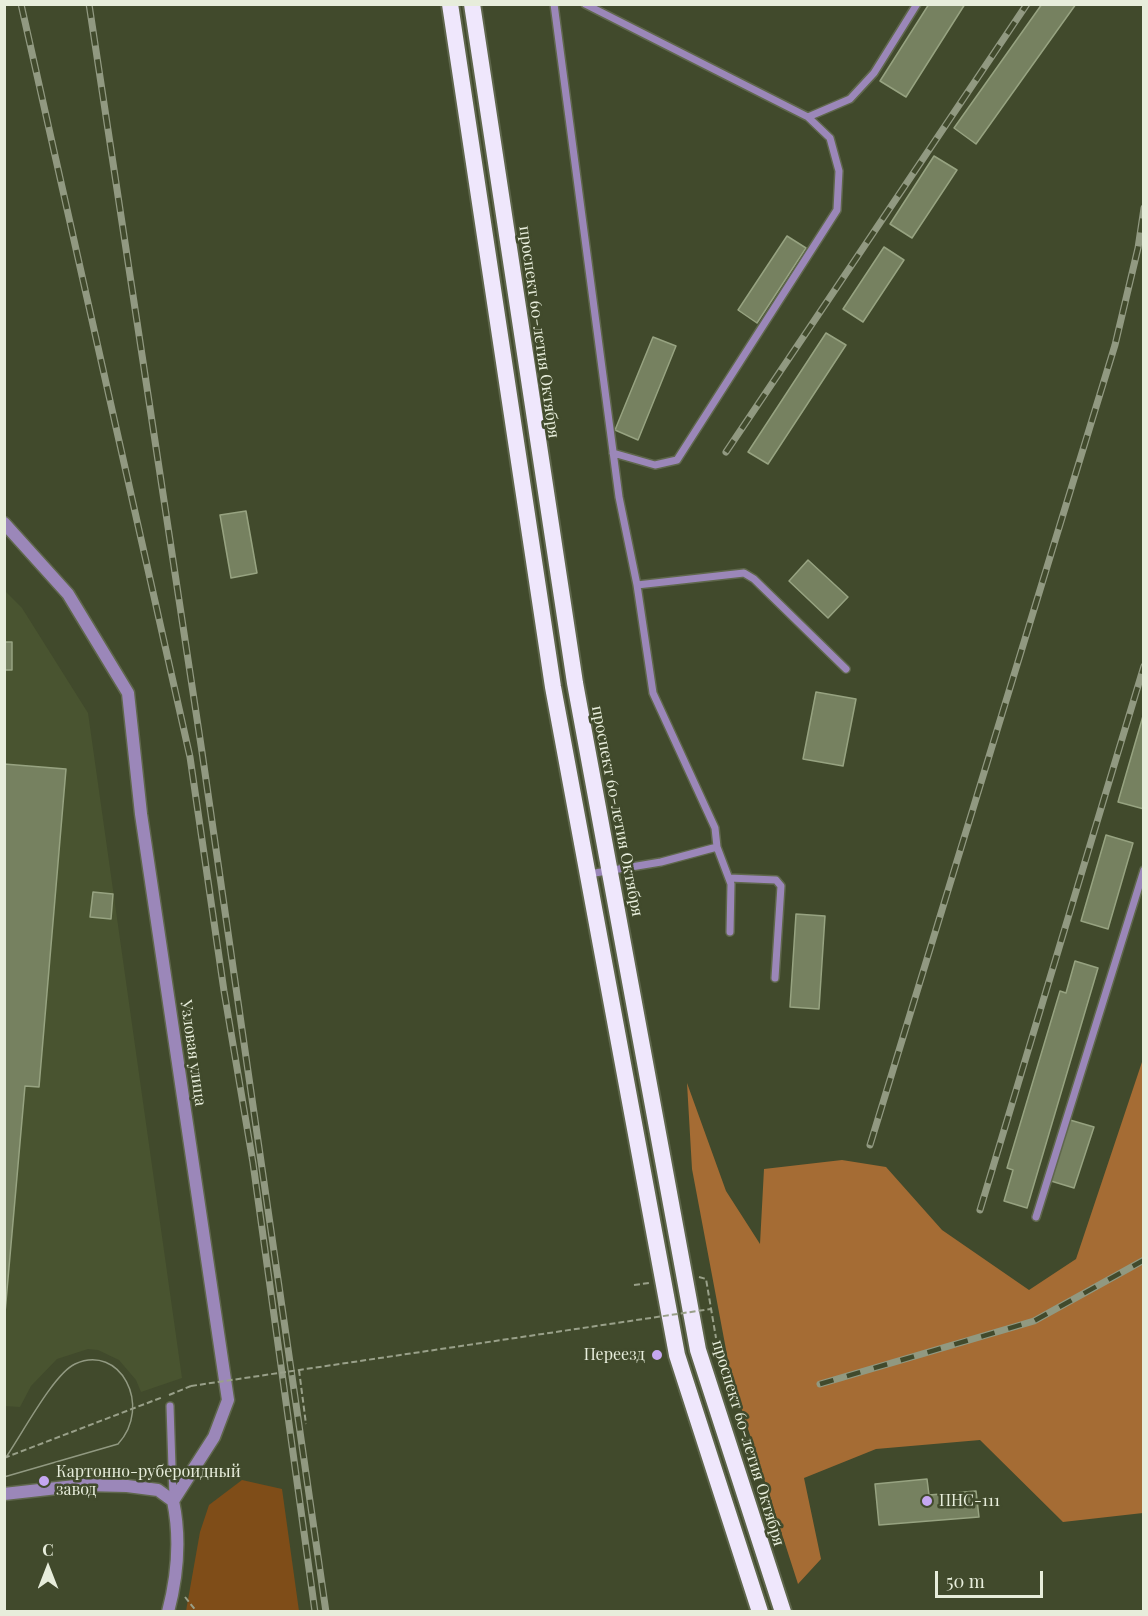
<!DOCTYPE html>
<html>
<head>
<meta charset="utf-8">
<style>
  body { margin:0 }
  #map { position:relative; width:1148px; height:1616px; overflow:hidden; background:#414a2c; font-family:"Playfair Display",serif }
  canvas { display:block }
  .frame { position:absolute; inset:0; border:6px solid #e7eddb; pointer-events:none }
  .north { position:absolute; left:18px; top:1538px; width:60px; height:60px; -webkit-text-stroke:4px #414a2c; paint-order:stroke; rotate:0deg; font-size:16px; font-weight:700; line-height:24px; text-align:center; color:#e7eddb }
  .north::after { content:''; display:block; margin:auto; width:21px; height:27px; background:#e7eddb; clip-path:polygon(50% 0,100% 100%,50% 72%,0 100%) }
  .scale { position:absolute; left:935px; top:1571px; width:108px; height:27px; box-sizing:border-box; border:3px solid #e7eddb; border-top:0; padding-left:8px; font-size:18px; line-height:21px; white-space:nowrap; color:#e7eddb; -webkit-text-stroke:4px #414a2c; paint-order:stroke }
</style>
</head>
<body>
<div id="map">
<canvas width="1148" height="1616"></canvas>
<div class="frame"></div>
<div class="north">С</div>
<div class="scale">50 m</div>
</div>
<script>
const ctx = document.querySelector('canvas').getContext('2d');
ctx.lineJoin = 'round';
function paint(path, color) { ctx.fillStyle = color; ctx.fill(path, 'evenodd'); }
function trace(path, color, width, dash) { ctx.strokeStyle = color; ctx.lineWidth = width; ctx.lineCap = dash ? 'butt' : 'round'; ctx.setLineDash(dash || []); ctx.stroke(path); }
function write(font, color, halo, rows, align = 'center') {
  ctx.font = font + ' "Playfair Display",serif'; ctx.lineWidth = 5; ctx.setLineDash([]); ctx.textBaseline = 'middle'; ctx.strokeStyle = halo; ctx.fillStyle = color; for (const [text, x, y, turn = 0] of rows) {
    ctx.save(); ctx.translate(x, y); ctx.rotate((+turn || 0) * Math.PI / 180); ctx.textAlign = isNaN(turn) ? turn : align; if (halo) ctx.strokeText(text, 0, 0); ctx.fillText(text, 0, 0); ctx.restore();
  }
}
const built = new Path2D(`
  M 4,590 L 22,608 L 88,713 L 182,1378 L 141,1392 L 136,1380 L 119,1360 L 98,1350 L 88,1349 L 57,1359 L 31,1386 L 20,1407 L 4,1406 Z`);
const green = new Path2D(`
  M 242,1480 L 282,1489 L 299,1611 L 186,1611 L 200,1532 L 209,1505 Z`);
const forest = new Path2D(`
  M 1143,1059 L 1143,1513 L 1063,1522 L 980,1440 L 876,1449 L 804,1478 L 821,1559 L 798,1584 L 731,1376 L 692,1169 L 687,1083 L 726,1191 L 760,1244 L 764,1169 L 842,1160 L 886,1167 L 942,1230 L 1029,1290 L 1076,1259 Z`);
const building = new Path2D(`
  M 929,4 L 965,4 L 906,97 L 880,81 Z
  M 1042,4 L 1076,4 L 976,144 L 954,128 Z
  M 934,156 L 957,170 L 912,238 L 890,224 Z
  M 787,236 L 806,248 L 757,323 L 738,310 Z
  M 884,247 L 904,260 L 863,322 L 843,309 Z
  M 826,333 L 846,345 L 768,464 L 748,452 Z
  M 653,337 L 676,346 L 638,440 L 615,430 Z
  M 246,511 L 257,573 L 231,578 L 220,515 Z
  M 808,560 L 848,597 L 828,618 L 789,581 Z
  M 4,642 L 12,642 L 12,670 L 4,670 Z
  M 816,692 L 856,699 L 843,766 L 803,759 Z
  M 1143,716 L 1144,716 L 1144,809 L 1118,802 Z
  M 4,764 L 66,769 L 39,1087 L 25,1086 L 4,1324 Z
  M 1106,835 L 1133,843 L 1108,929 L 1081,921 Z
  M 93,892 L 113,894 L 111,919 L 90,917 Z
  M 796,914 L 825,916 L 819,1009 L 790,1007 Z
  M 1075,961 L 1098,968 L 1027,1208 L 1004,1201 L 1013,1170 L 1007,1168 L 1060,991 L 1066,993 Z
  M 1070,1120 L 1094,1127 L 1074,1188 L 1051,1181 Z
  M 927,1479 L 929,1495 L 976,1491 L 979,1517 L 879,1525 L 875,1484 Z`);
const path = new Path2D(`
  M 699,1277 L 706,1279 L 716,1338
  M 634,1285 L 649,1283
  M 299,1370 L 306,1424
  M 169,1395 L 191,1386
  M 4,1458 L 163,1397
  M 185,1597 L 197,1612`);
const service = new Path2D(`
  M 554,4 L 619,497 L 637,585 L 653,693 L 715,828 L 717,847 L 661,862 L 589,874
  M 585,4 L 808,117 L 850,99 L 874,73 L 917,4
  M 613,453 L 655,465 L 677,460 L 837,210 L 839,171 L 830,138 L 808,117
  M 637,585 L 744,573 L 754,579 L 846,669
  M 717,847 L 731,884 L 730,932
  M 729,878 L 776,880 L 781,886 L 775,978
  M 1036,1217 L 1144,870
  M 170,1406 L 173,1498`);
const tertiary = new Path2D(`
  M 4,523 L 68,594 L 128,693 L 141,814 L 228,1400 L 214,1437 L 173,1501 C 181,1539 178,1574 168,1612
  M 4,1494 L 84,1485 L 127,1486 L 158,1490 L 173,1501`);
const trunk = new Path2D(`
  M 450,4 L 553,687 L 677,1355 L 760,1612
  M 472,4 L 575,683 L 698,1350 L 783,1612`);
const tram = new Path2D(`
  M 4,1460 C 20,1438 53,1374 75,1364 C 120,1343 153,1406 118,1444 L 4,1477`);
const rail = new Path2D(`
  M 21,4 L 190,757 L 224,991 L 253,1163 L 315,1612
  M 89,4 L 202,752 L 326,1612
  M 726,452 L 1027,4
  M 870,1145 L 1115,345 L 1138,248 L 1144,208
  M 980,1210 L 1144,666
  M 820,1384 L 1034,1321 L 1144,1260`);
const pathBridge = new Path2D(`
  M 191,1386 L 711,1309`);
const markers = [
  [657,1355,6,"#c5a7f1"],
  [44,1481,6,"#c5a7f1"],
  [927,1501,6,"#c5a7f1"]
];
const streetNames = [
  ["проспект 60-летия Октября",539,332,82],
  ["проспект 60-летия Октября",617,811,79],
  ["Узловая улица",193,1053,82],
  ["проспект 60-летия Октября",748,1443,73]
];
const poiNames = [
  ["Переезд",645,1355,"right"],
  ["Картонно-рубероидный",56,1472],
  ["завод",56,1490],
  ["ПНС-111",939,1501]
];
paint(built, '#495430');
paint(green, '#7f4d18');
paint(forest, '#a56c34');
paint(building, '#768160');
trace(building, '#97a381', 1.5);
trace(service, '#5f674c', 10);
trace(tertiary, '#5f674c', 15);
trace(trunk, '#5f674c', 20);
trace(path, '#99a089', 2, [6, 3]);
trace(service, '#9b87b9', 7);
trace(tertiary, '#9b87b9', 12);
trace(trunk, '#efe7fc', 16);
trace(tram, '#919981', 1.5);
trace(rail, '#919981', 7);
trace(rail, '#414a2c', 4.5, [14]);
trace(pathBridge, '#99a089', 2, [6, 3]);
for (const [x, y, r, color] of markers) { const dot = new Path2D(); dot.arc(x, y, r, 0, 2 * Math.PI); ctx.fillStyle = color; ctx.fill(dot); trace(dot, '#414a2c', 2); }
write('16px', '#e7eddb', '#414a2c', streetNames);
write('16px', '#e7eddb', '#414a2c', poiNames, 'left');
</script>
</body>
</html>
